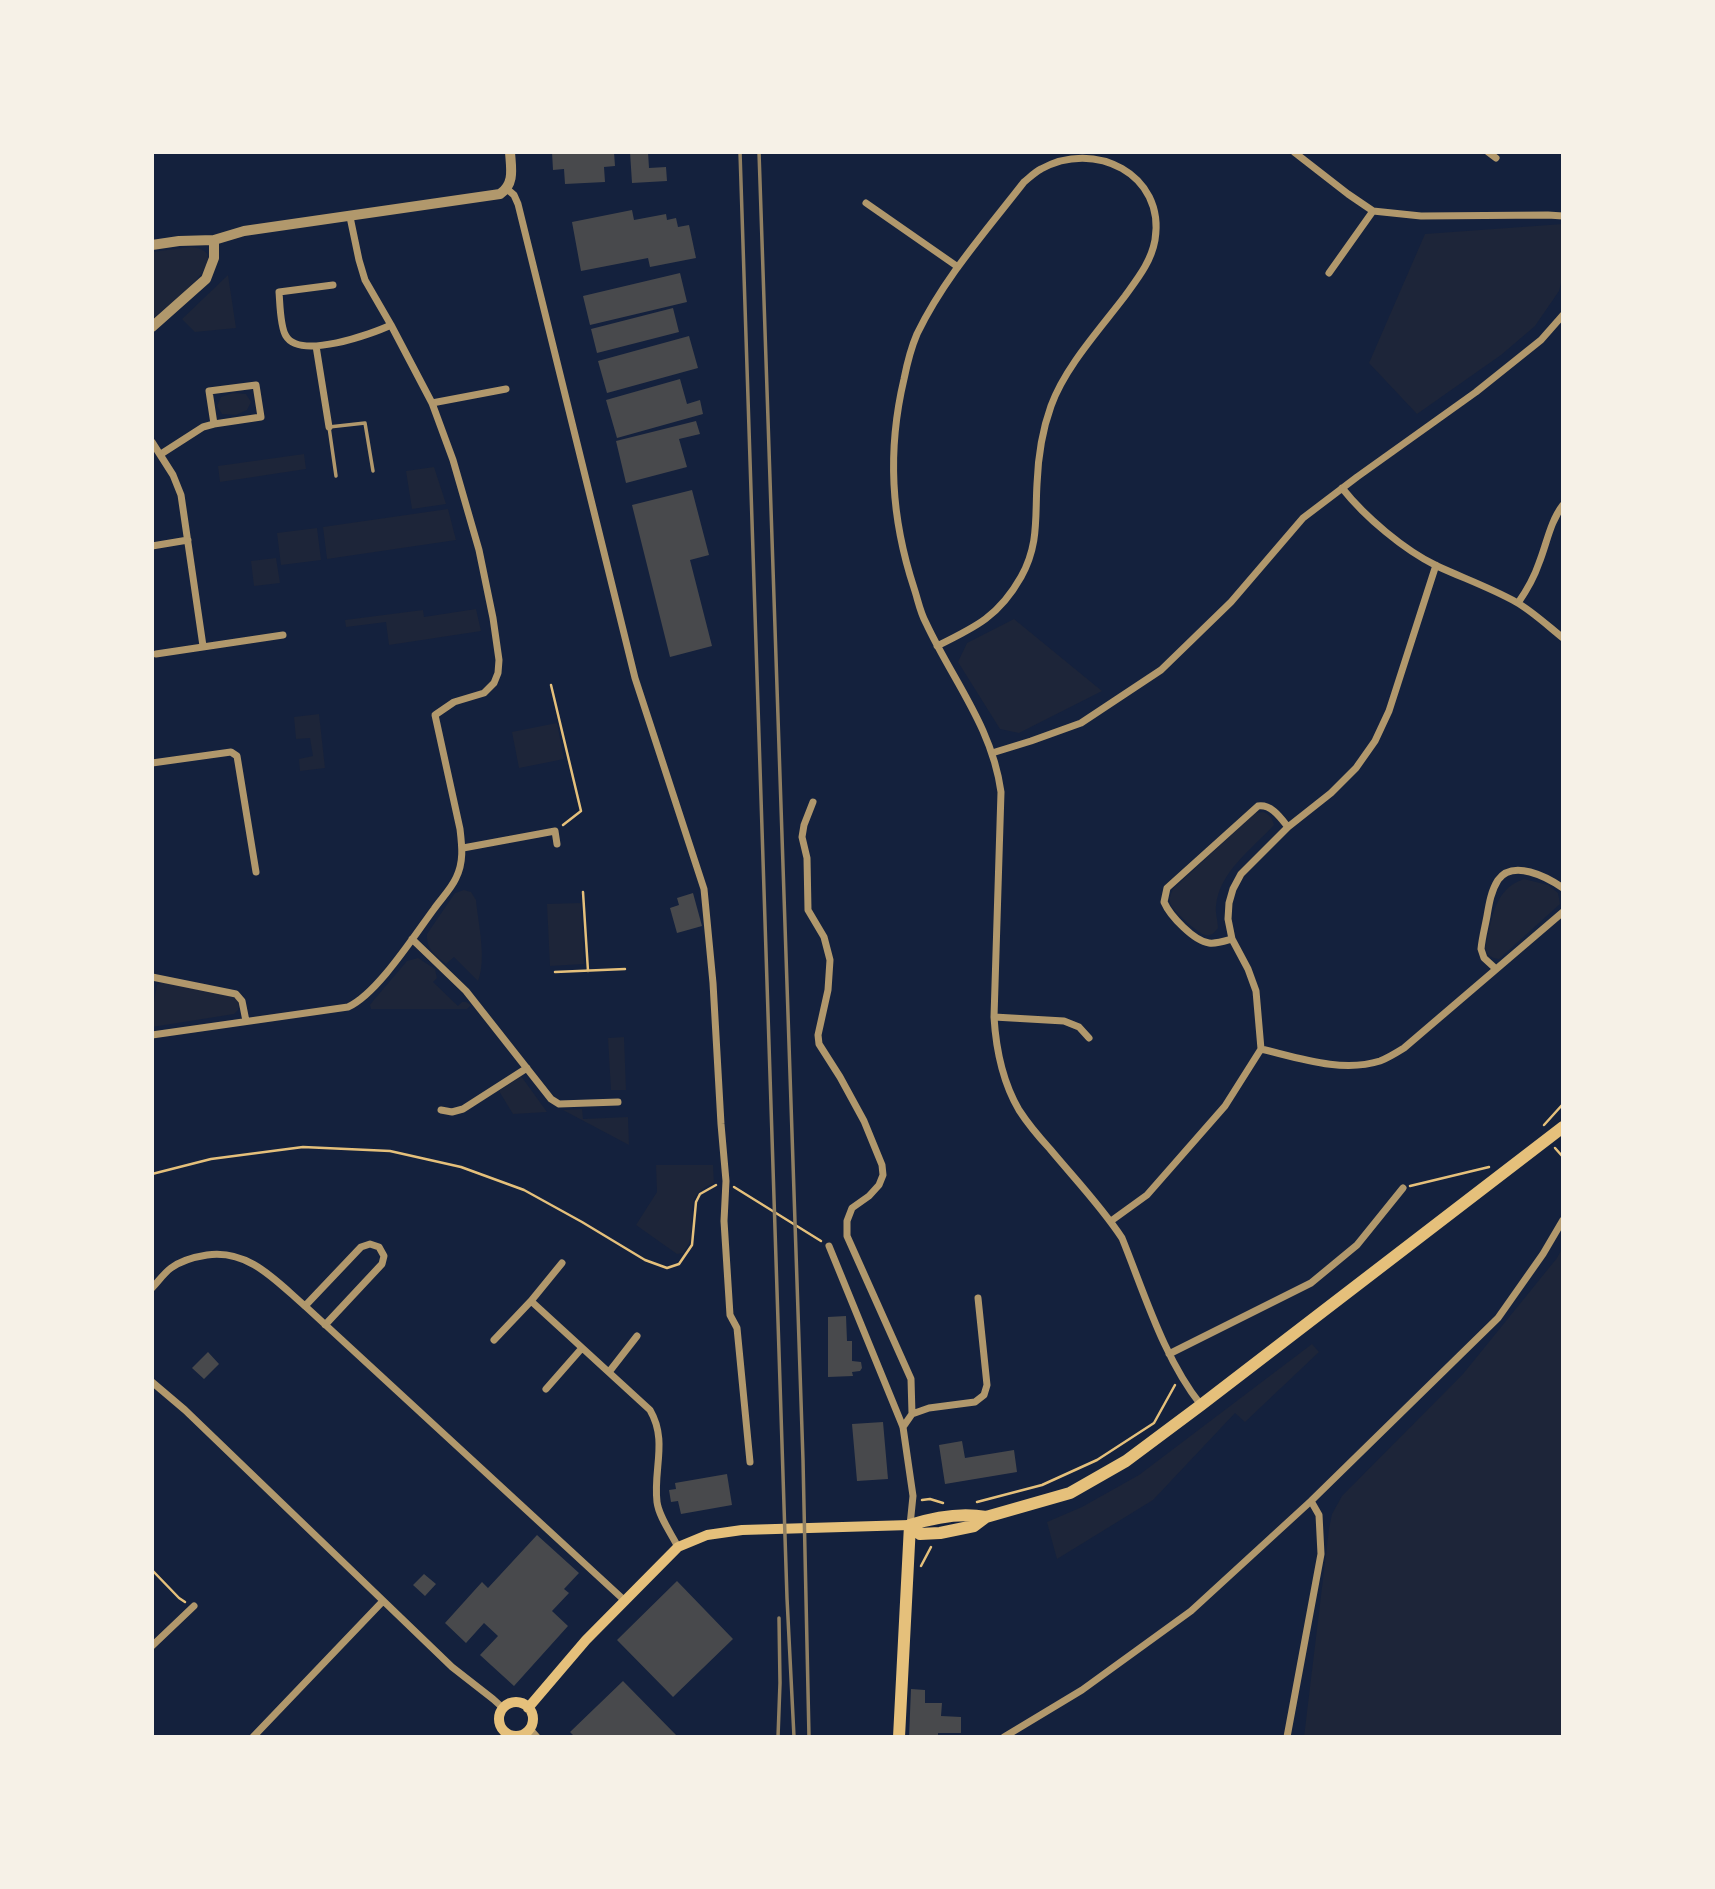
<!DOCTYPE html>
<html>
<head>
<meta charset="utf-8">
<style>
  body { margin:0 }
  #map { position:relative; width:1715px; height:1889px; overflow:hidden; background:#14213d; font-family:"Roboto Serif",serif }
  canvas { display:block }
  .frame { position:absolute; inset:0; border:154px solid #f6f1e7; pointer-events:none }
</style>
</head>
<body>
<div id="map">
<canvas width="1715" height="1889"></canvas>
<div class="frame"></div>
</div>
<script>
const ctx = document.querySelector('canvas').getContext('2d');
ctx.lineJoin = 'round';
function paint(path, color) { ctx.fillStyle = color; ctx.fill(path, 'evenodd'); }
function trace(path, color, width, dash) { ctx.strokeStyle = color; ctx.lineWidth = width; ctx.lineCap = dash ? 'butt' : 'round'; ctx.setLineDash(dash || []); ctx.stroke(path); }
const green = new Path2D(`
  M 1563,224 L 1563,275 L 1559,291 L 1535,326 L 1501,355 L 1417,414 L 1369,363 L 1425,234 Z
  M 190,247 C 242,251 167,307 155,317 L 152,317 L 152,252 Z
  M 228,275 L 236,328 L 195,332 L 182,319 Z
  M 233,393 L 246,394 L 251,402 L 247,410 L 236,415 L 222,414 L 217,406 L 221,397 Z
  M 304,454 L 306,469 L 220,482 L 218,466 Z
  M 434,467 L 446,504 L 412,509 L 406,471 Z
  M 448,509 L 456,540 L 327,559 L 323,527 Z
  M 317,528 L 321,560 L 281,565 L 277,533 Z
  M 276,558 L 280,583 L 254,586 L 251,561 Z
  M 476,609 L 481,631 L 389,645 L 386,622 L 346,627 L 345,620 L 423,610 L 424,617 Z
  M 1014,619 L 1102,691 L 1019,733 L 1000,729 L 958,662 L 967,643 Z
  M 319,714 L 325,768 L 300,771 L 299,759 L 313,756 L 310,738 L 296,739 L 294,717 Z
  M 557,723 L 564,759 L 519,768 L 512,732 Z
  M 1263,812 C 1270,814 1272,818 1274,825 C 1253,848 1219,872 1216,906 C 1215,912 1218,921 1218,928 C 1215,932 1211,937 1205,935 C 1199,934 1173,911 1171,905 C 1168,899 1171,894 1173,889 L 1255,813 Z
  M 1524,879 L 1548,885 L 1558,893 L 1560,904 L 1499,959 C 1491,958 1488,956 1485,948 C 1492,921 1493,889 1524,879 Z
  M 464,890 L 471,892 L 476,900 C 478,923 487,959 478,981 L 454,957 L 446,964 C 435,955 426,949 427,934 L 455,893 Z
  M 581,903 L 584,964 L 550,966 L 547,904 Z
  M 418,958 L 435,969 L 437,978 L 433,982 L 458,1006 L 462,1002 L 466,1002 L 471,1005 L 467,1009 L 371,1009 L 370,1005 L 373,1001 L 407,961 Z
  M 163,982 L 235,997 L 239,1004 L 238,1010 L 234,1014 L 152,1027 L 152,1013 L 157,985 Z
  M 624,1037 L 626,1090 L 611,1090 L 608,1038 Z
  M 521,1076 L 547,1112 L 513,1114 L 499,1091 Z
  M 582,1109 L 583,1119 L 628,1117 L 629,1145 L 563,1110 Z
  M 656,1165 L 713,1165 L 714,1183 C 680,1196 698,1217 689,1243 C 687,1246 685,1250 683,1253 L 677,1254 L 636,1225 L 657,1192 Z
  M 1563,1247 L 1563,1737 L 1304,1737 L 1329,1529 L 1332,1514 L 1342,1496 L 1463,1374 L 1557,1258 Z
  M 1312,1344 L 1319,1352 L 1245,1422 L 1235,1413 L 1153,1500 L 1057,1559 L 1047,1522 L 1082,1507 L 1139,1475 Z`);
const building = new Path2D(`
  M 552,152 L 614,152 L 615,166 L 604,167 L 605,182 L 565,184 L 564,169 L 553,170 Z
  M 630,152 L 648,152 L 649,168 L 666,167 L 667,181 L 632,183 Z
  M 632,210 L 634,220 L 666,214 L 667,220 L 676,218 L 678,227 L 689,225 L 696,258 L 650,267 L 648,258 L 581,271 L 572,222 Z
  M 680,273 L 687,302 L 590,325 L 583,296 Z
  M 673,308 L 679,332 L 597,353 L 591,329 Z
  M 689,336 L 698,368 L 607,393 L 598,361 Z
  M 680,379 L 687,404 L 700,400 L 703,414 L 617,438 L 606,400 Z
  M 696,421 L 700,434 L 679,439 L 687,467 L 626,483 L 616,441 Z
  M 692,490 L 709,555 L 690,560 L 712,646 L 670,657 L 632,505 Z
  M 693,893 L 702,926 L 677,933 L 670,908 L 679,905 L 677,898 Z
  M 846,1316 L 847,1341 L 852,1341 L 852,1361 L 861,1362 L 862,1368 L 860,1371 L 852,1372 L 853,1376 L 828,1377 L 828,1317 Z
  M 208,1352 L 219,1364 L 204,1379 L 192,1368 Z
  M 883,1422 L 888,1479 L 857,1481 L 852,1424 Z
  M 962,1441 L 965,1458 L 1014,1450 L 1017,1472 L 945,1484 L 939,1445 Z
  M 727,1474 L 732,1505 L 681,1514 L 678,1501 L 671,1502 L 669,1490 L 676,1489 L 675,1483 Z
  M 537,1535 L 579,1573 L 564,1589 L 569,1593 L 552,1611 L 568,1626 L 514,1686 L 480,1655 L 498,1636 L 484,1623 L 466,1643 L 445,1623 L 482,1582 L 488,1588 Z
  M 424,1574 L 436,1584 L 425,1596 L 413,1585 Z
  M 677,1581 L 733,1639 L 673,1697 L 617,1640 Z
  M 623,1681 L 678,1737 L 575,1737 L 570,1732 Z
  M 911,1689 L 925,1690 L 925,1703 L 942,1703 L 941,1716 L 961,1717 L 961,1733 L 938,1733 L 938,1737 L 909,1737 Z`);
const path = new Path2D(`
  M 551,685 L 581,811 L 563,825
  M 583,892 L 588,971
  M 555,972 L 625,969
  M 1544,1125 L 1563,1104
  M 1555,1148 L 1563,1157
  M 152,1174 L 211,1159 L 303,1147 L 390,1151 L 461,1167 L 524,1190 L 582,1222 L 645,1260 L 667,1268 L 679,1264 L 692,1245 L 696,1202 L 700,1194 L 716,1185
  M 1410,1186 L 1489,1167
  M 734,1187 L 821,1241
  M 922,1500 L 930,1499 L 943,1503
  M 977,1502 L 1042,1485 L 1097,1460 L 1154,1423 L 1175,1385
  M 921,1566 L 931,1547
  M 152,1570 L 179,1598 L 185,1602`);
const service = new Path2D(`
  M 336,476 L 329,427 L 365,423 L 373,471`);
const minor = new Path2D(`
  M 1294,152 L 1348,194 L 1373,211 L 1421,216 L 1548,215 L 1563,216
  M 1488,152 L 1496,158
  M 507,189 L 514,195 L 518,204 L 635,678 L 704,889 L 713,983 L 721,1124 L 726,1181 L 724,1221 L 730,1315 L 737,1328 L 750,1462
  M 866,203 L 958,267
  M 1329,273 L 1373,211
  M 333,285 L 279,292 C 280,303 280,327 286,336 C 300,360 372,334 391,325
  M 316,346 L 329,427
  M 256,385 L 261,417 L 214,424 L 209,391 Z
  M 432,403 L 506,389
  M 152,442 L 173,475 L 181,495 L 203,646
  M 161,454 L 203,427 L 214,424
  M 1342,488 C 1365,517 1404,550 1437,566 C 1463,578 1491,588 1516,602 C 1532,611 1548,626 1563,638
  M 152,546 L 188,540
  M 1518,603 C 1527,590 1534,578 1539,563 C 1547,543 1550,522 1563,505
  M 937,646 C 976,627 999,616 1021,577 C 1039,545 1035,518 1037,484 C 1038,457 1042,431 1051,406 C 1065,367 1100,329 1125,296 C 1138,278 1151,262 1155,240 C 1166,174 1094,139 1041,169 C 1035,172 1029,178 1024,182 C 986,231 944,278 917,334 C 911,348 907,364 904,379 C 887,451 891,518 914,588 C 918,600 920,612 926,623 C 953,681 992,727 1001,792 L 994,1017 C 996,1050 1002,1081 1019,1110 C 1028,1124 1039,1137 1050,1149 C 1074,1178 1101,1206 1122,1238 C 1144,1292 1164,1359 1201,1405
  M 156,654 L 283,635
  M 992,753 L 1031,741 L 1081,723 L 1161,670 L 1231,602 L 1303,518 L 1357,477 L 1476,392 L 1541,340 L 1563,315
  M 152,763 L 231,752 L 237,756 L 256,872
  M 813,802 L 804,825 L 802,837 L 807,858 L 808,910 L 824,937 L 830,960 L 828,990 L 818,1035 L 819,1044 L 840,1077 L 864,1121 L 882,1165 L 883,1175 L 879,1185 L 869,1196 L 852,1208 L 847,1221 L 847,1236 L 911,1379 L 912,1414 L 903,1427
  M 463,848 L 555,831 L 557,844
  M 412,939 L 466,991 L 551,1099 L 559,1104 L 618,1102
  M 1232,939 C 1225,941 1217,944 1209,943 C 1194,941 1170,916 1164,902 L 1167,888 L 1258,806 C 1271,804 1280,817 1288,827
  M 1496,969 L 1484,958 L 1481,949 C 1482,938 1485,927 1487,916 C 1489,904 1491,891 1498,880 C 1513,859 1547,877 1563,888
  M 152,977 L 236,994 L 242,1001 L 246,1021
  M 994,1017 L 1064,1021 L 1079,1027 L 1089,1038
  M 152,1035 L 348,1007 C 377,994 414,936 434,909 C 441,899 451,889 456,878 C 464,862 462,846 460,829 L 435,715 L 454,702 L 484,693 L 494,683 L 498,673 L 499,660 L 493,618 L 479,550 L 453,460 L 432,403 L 391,325 L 365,280 L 359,260 L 350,217
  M 1261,1049 C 1299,1058 1342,1073 1380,1061 C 1388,1058 1396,1053 1404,1048 L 1563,912
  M 441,1110 L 452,1112 L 463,1109 L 527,1068
  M 1111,1221 L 1147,1195 L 1225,1106 L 1261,1049 L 1256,991 L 1248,969 L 1232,939 L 1228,919 L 1229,903 L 1233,889 L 1241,874 L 1288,827 L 1331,793 L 1356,768 L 1375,741 L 1389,711 L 1436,565
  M 829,1246 L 903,1427 L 913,1496 L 910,1525
  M 562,1263 L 531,1301 L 650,1410 C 668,1441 653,1469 657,1502 C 659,1517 671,1533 678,1547
  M 152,1288 C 158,1282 164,1273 171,1268 C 182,1260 194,1257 207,1255 C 249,1249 276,1281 305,1306 L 624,1600
  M 305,1306 L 361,1247 L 370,1244 L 379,1247 L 384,1256 L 382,1264 L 325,1325
  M 494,1340 L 531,1301
  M 1169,1354 L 1311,1283 L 1357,1245 L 1403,1188
  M 609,1372 L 637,1336
  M 152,1382 L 185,1410 L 452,1667 L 493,1699 L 503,1708
  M 546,1389 L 582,1348
  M 912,1414 L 929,1408 L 975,1402 L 984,1395 L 987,1385 L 978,1298
  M 152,1646 L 194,1606
  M 530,1729 L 537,1737
  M 253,1737 L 383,1601
  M 1004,1737 L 1082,1690 L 1191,1611 L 1311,1501 L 1498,1318 L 1543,1254 L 1563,1220
  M 1287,1737 L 1321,1554 L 1319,1515 L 1311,1501`);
const tertiary = new Path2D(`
  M 152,245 L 179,241 L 214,240 L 244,231 L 500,194 C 515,184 511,168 510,152
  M 152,327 L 206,279 L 214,258 L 214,240`);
const secondary = new Path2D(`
  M499 1719a17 17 0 1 1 34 0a17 17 0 1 1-34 0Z
  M 528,1708 L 586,1640 L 678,1547 L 707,1535 L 742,1530 L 910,1525`);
const primary = new Path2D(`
  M 910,1525 L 920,1534 L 940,1533 L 974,1526 L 986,1517 L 1070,1493 L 1126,1461 L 1201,1405 L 1563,1127
  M 910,1525 C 935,1517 960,1512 986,1517
  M 899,1737 L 910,1525`);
const rail = new Path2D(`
  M 740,152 L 787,1598 L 794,1737
  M 759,152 L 803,1460 L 809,1737
  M 778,1737 L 780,1683 L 779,1618`);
paint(green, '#1d2539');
paint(building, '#48494c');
trace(path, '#e5c07b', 2.5);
trace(service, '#b1986c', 3.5);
trace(minor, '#b1986c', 7);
trace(tertiary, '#b1986c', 10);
trace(secondary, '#e5c07b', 10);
trace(primary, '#e5c07b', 12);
trace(rail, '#918062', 3.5);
</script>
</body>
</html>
